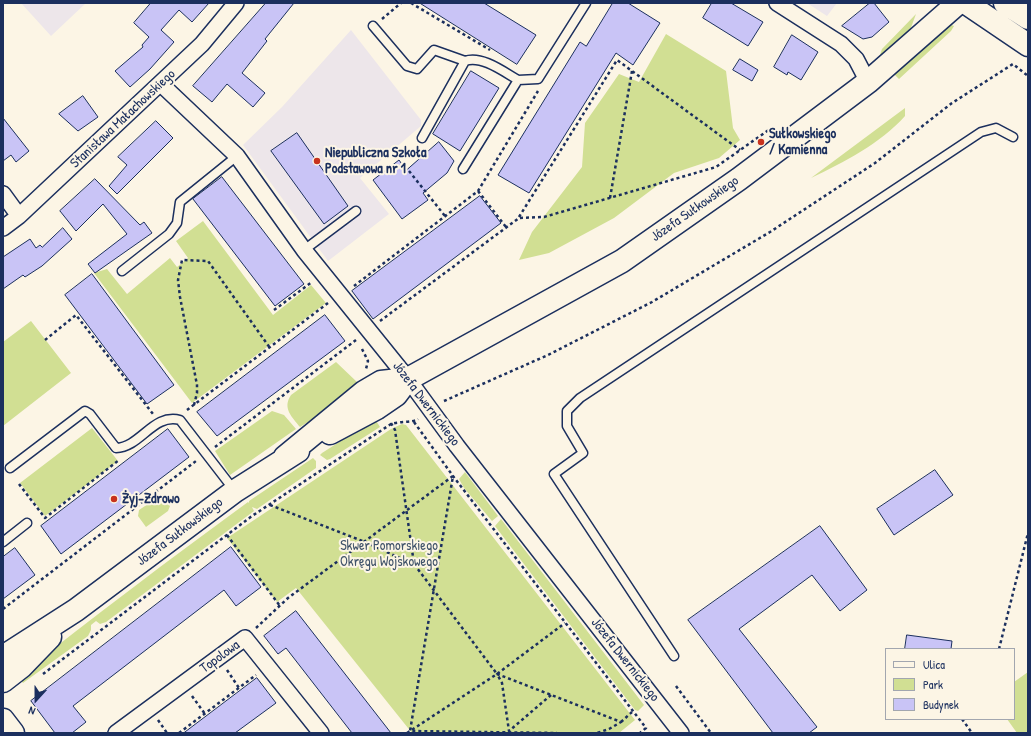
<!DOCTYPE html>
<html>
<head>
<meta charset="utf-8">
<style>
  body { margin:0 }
  #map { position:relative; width:1031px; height:736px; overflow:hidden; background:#fcf5e5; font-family:"Patrick Hand",sans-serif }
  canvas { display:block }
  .frame { position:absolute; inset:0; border:4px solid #1b2f5e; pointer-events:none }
  .legend { position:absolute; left:885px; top:648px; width:130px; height:72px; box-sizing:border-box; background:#fcf5e5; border:1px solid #a2a6af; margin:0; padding:5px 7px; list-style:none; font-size:12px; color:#1b2f5e }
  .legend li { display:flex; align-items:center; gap:8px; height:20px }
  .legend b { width:20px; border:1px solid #a2a6af }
  .north { position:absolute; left:16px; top:680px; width:40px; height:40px; -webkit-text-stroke:3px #fcf5e5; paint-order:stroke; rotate:201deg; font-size:11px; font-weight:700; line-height:16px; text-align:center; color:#1b2f5e }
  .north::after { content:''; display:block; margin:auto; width:14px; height:18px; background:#1b2f5e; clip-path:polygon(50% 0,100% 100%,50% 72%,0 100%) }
</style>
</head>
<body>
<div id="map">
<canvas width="1031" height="736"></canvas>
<div class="frame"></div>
<ul class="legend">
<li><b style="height:5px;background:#fcf5e5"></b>Ulica</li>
<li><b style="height:11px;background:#d1df93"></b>Park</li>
<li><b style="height:11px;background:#c9c4f6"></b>Budynek</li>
</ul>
<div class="north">N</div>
</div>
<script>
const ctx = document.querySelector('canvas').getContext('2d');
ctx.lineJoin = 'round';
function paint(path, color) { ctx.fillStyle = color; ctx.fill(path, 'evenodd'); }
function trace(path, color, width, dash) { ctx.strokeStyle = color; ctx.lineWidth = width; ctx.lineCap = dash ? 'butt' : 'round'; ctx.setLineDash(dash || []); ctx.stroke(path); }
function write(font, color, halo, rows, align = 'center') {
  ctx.font = font + ' "Patrick Hand",sans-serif'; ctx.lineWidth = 4; ctx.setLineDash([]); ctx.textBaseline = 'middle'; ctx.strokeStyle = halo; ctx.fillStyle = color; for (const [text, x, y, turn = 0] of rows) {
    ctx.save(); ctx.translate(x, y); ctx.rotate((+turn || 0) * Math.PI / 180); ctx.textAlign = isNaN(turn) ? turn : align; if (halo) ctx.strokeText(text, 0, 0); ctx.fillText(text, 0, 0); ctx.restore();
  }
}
const built = new Path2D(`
  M 21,3 L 86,3 L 51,36 Z
  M 807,3 L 837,3 L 827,16 Z
  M 351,30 L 421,120 L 421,126 L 360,178 L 389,214 L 328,261 L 243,145 L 282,107 Z`);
const green = new Path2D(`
  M 916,14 L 909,33 L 882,57 L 880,55 L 882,49 Z
  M 949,24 L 954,26 L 951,31 L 899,79 L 893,73 Z
  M 666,34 L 726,71 L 733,128 L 740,140 L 719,158 L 674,173 L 614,218 L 549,253 L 519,260 L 532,232 L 582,167 L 585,123 L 619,74 L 639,82 Z
  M 905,108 L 905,116 C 880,144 844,162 811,178 Z
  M 203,221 L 273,315 L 311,285 L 326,303 L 192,403 L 94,273 L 107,269 L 127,294 L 170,258 L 177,267 L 188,258 L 176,241 Z
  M 31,321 L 71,373 L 3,426 L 3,342 Z
  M 336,362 L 357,382 L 360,389 L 300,427 C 292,417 282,408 291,395 Z
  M 272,411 L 284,415 L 296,429 L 230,475 L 215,451 Z
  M 375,419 L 380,427 L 330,459 L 327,460 L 320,455 L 322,453 Z
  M 402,424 L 406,425 L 635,720 L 619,733 L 412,733 L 296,588 L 277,602 L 227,538 L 391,429 Z
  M 92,428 L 118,461 L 45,516 L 20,483 Z
  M 313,458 L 316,461 L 316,468 L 257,509 L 252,507 L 254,511 L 106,622 L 100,624 L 96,621 L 91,625 L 91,630 L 88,636 L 23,683 L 18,677 C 93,617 170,559 248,502 L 249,503 L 249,501 Z
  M 465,472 L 498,516 L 492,521 L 464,488 L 459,479 Z
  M 160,496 L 170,506 L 168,511 L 146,527 L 138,516 L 139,510 Z
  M 501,519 L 644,705 L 638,711 L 635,710 L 495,526 Z
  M 1028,672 L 1028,733 L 1017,733 L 1007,719 L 1014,719 L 1014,682 Z`);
const building = new Path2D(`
  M 151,3 L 209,3 L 192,22 L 179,10 L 161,30 L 174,42 L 150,69 L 130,87 L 115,71 L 143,47 L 142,45 L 149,37 L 134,23 Z
  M 266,3 L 294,3 L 265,39 L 267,41 L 242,73 L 265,93 L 253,107 L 227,84 L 212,102 L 193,86 Z
  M 420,3 L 484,3 L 536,35 L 517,64 Z
  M 613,3 L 628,3 L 660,23 L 633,65 L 616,53 L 529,193 L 498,175 L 580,42 L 586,46 Z
  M 712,3 L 731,3 L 763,22 L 748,46 L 703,18 Z
  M 870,3 L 874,3 L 889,22 L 872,37 L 863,39 L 842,26 Z
  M 792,35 L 818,52 L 801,80 L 788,72 L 787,75 L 774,67 Z
  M 740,59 L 758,70 L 752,81 L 733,70 Z
  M 471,71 L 499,88 L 460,151 L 433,134 Z
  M 83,96 L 98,117 L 78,131 L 59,114 Z
  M 3,118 L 29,151 L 16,162 L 11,155 L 3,161 Z
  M 156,121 L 173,138 L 117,194 L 109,186 L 127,165 L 118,157 Z
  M 297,133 L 348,206 L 324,224 L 271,151 Z
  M 439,142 L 454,161 L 447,173 L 423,193 L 428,200 L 402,219 L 373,180 L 399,160 L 406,170 Z
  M 222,177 L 304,284 L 275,306 L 193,199 Z
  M 95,179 L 140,225 L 144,222 L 152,233 L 95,273 L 88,264 L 127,234 L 103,204 L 76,231 L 60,211 Z
  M 480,196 L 501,223 L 373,319 L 352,291 Z
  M 63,228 L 72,239 L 42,266 L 25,277 L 23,275 L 3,289 L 3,257 L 30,239 L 36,248 L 40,245 L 42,247 Z
  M 92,274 L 174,385 L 147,404 L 65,295 Z
  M 325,315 L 345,341 L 217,436 L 197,412 Z
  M 168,429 L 189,457 L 61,554 L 41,526 Z
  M 935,470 L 953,495 L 894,535 L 877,509 Z
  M 820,526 L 867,590 L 840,611 L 812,575 L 739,629 L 817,727 L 809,733 L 773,733 L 688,620 Z
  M 231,547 L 261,587 L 236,606 L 224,590 L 73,706 L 86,722 L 72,733 L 55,733 L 31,701 Z
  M 15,548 L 35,575 L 3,599 L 3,557 Z
  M 296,611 L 391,733 L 352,733 L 286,648 L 278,654 L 264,636 Z
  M 907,635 L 952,641 L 951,649 L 905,649 Z
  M 257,678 L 276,703 L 235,733 L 184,733 Z`);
const path = new Path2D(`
  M 411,3 L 490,50
  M 382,19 L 401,3
  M 409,171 L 445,216
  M 478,191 L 506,227
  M 610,198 L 632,71
  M 519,217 L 617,60 L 740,150
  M 354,286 L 478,191 L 538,91
  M 274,310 L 312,282
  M 380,321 L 519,218 L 544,217 L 716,167 L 770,129
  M 45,340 L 76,315 L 153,414
  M 362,349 L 368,361 L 366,369
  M 444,401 L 548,355 L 652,302 L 770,232 L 875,163 L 952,103 L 1013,64 L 1028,76
  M 194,405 L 197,393 L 197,385 L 180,297 L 178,280 L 182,260 L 208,261 L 270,348
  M 187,410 L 328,303
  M 414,422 L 453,476 L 646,728 L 640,733
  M 391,423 L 395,430 L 414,564 L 497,674
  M 215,447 L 356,340
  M 19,484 L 45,518 L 119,460
  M 270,505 L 365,542 L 413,564
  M 227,535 L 280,606
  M 3,609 L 196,461
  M 256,628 L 288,598 L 453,476 L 410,731 L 557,733
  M 999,649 L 1028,533
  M 227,670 L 239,688
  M 43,674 L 252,516 L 391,424 C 400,421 412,423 418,419
  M 676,686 L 711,733
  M 551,695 L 509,731 L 502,683 L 497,674 L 621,722 L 609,729 L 597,733
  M 192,696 L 205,714
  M 962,719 L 972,733
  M 158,720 L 167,733
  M 621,722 L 632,712
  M 179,733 L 256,675
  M 407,733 L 497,674 L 565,623`);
const lane = new Path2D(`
  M 373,26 L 407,66 L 417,69 L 434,50 L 465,61
  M 422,138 L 465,61 C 482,55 504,72 518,80
  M 463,169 L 518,80 L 538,79 L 586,3
  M 304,250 L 356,211
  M 122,271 L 169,234 L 177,223 L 180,202 L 237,156
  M 10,468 L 85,411 L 90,414 L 116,448 C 141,447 153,413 180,420 L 234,490
  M 3,542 L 27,523
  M 674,656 L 554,474 L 583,453 L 567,426 L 567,411 L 580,398 L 981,132 L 996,128 L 1013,137`);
const street = new Path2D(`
  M 777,3 L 841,44 L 856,59 L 868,82
  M 161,84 L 237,156 L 304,250 L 408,379 L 457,446 L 681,733
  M 3,194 L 19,216
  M 3,228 L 19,216 L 202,44 L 236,3
  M 116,733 L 245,638 L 321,733`);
const secondary = new Path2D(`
  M 330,433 L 377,408 L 396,395 L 408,379
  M 285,457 L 364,392 L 381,382 L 408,379 L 622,261 L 739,179 L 868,82 L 958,3
  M 3,657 L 76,610 L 235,491 L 298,451
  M 3,681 L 21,667 L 50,637
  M 3,720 L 13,733`);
const primary = new Path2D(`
  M 966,3 L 1028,45
  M 1005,3 L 1028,18`);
const markers = [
  [761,142,4,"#c8321e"],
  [317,161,4,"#c8321e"],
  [114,499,4,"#c8321e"]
];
const streetNames = [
  ["Stanisława Małachowskiego",123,119,-43],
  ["Józefa Sułkowskiego",695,209,-35],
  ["Józefa Dwernickiego",426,404,53],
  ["Józefa Sułkowskiego",180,532,-37],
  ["Topolowa",220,657,-36],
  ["Józefa Dwernickiego",625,660,52]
];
const poiNames = [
  ["Sułkowskiego",769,134],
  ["/ Kamienna",769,150],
  ["Niepubliczna Szkoła",325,153],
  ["Podstawowa nr 1",325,169],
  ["Żyj-Zdrowo",122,499]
];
const parkNames = [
  ["Skwer Pomorskiego",389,546],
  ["Okręgu Wojskowego",389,562]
];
paint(built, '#ede6ea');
paint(green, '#d1df93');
paint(building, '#c9c4f6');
trace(building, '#1b2f5e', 1);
trace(lane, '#1b2f5e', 11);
trace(street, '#1b2f5e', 18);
trace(secondary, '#1b2f5e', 25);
trace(primary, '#1b2f5e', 25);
trace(path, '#1b2f5e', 2.5, [3, 3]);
trace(lane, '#fcf5e5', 8);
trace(street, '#fcf5e5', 15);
trace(secondary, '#fcf5e5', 22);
trace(primary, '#fcf5e5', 22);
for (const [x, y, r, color] of markers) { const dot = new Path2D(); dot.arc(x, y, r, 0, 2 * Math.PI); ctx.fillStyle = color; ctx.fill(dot); trace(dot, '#fcf5e5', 1.5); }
write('14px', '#1b2f5e', '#fcf5e5', streetNames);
write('bold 14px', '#1b2f5e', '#fcf5e5', poiNames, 'left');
write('14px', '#3f5269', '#fcf5e5', parkNames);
</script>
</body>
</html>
